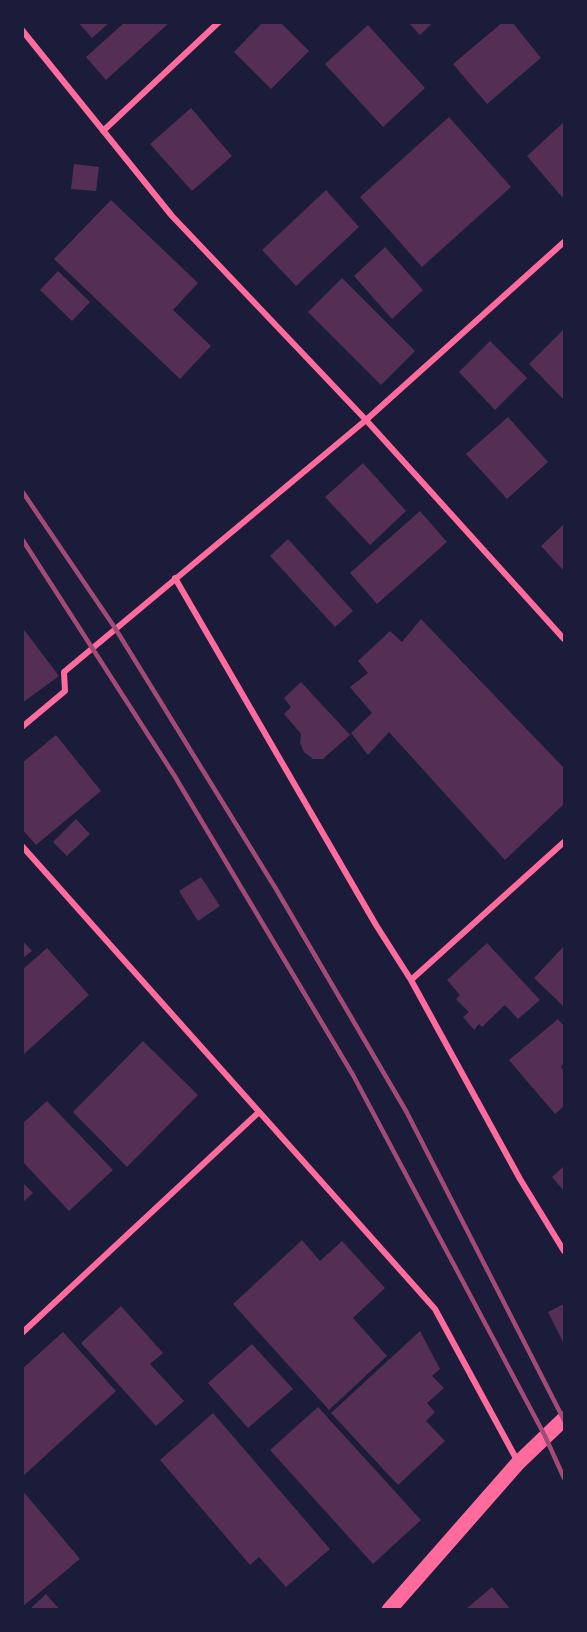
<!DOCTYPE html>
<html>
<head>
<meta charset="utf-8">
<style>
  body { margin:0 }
  #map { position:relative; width:587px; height:1632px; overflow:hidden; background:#1b1b3a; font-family:"Fira Sans",sans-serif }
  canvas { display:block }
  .frame { position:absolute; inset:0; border:24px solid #1b1b3a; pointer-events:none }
</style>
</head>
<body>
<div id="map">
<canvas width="587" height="1632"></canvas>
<div class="frame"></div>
</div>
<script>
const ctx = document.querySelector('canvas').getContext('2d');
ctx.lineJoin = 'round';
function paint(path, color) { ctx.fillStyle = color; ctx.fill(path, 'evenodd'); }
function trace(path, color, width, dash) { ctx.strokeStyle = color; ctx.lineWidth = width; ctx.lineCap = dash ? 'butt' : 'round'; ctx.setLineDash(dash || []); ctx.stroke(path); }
const building = new Path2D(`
  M 78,22 L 110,22 L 92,38 Z
  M 125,22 L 170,22 L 106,80 L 86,57 Z
  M 263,22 L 280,22 L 309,51 L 271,89 L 234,52 Z
  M 408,22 L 433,22 L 420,35 Z
  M 503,22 L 512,22 L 541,58 L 487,104 L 453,64 Z
  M 368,25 L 425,88 L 383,127 L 325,64 Z
  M 191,108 L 232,156 L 192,191 L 150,144 Z
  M 449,117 L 511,187 L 422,267 L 360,197 Z
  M 564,122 L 564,195 L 562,197 L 527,156 Z
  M 74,164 L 99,167 L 96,191 L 71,189 Z
  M 326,190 L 359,227 L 296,286 L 262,250 Z
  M 111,200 L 198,283 L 173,310 L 211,346 L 180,379 L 54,259 Z
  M 385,247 L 423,290 L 392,319 L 354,276 Z
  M 58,271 L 90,302 L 72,321 L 40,290 Z
  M 342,278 L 415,351 L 381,385 L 308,312 Z
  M 564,329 L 564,400 L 529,364 Z
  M 490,341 L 527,378 L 495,410 L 459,372 Z
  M 508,417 L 548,462 L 507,499 L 466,454 Z
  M 363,463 L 406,511 L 370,545 L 325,497 Z
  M 420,511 L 447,542 L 377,604 L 350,573 Z
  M 564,524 L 564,571 L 541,546 Z
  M 288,539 L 353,611 L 335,627 L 270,556 Z
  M 421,619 L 564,768 L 564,804 L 505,860 L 389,732 L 368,755 L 351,733 L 372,713 L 350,687 L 368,673 L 358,661 L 390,631 L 402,642 Z
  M 22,627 L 59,676 L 22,703 Z
  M 301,682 L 350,735 L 323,759 L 313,759 L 304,752 L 300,743 L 301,734 L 284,714 L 291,707 L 284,698 Z
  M 56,735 L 101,791 L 36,845 L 22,829 L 22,763 Z
  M 76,819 L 90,834 L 67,856 L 53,842 Z
  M 201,877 L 220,906 L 198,921 L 179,891 Z
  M 22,940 L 32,951 L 22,959 Z
  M 487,943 L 540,1000 L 518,1019 L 505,1005 L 482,1027 L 479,1024 L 474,1030 L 463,1017 L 469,1012 L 456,999 L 460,995 L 447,980 Z
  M 564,946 L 564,1007 L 534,978 Z
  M 47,948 L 89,995 L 24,1054 L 22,1052 L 22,970 Z
  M 558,1019 L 564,1026 L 564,1063 L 561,1067 L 564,1071 L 564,1106 L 555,1114 L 509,1060 Z
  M 143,1041 L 198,1095 L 127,1167 L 73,1112 Z
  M 47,1101 L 113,1170 L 69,1211 L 22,1161 L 22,1124 Z
  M 564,1166 L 564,1191 L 552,1177 Z
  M 22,1182 L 33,1193 L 22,1203 Z
  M 302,1240 L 320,1261 L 342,1241 L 385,1288 L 353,1318 L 387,1356 L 329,1410 L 233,1304 Z
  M 564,1304 L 564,1344 L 548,1312 Z
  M 121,1306 L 163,1353 L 150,1364 L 184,1401 L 156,1426 L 81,1343 Z
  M 420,1331 L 440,1369 L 432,1376 L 444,1388 L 427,1403 L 435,1412 L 426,1421 L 445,1441 L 398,1485 L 331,1413 Z
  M 63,1332 L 116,1391 L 22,1477 L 22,1369 Z
  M 252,1344 L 293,1389 L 248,1428 L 208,1383 Z
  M 318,1407 L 421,1520 L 373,1564 L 270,1450 Z
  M 213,1413 L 330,1549 L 286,1587 L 259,1557 L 250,1565 L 160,1460 Z
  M 22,1490 L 80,1559 L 22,1607 Z
  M 492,1587 L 511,1610 L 465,1610 Z
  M 46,1594 L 60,1610 L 29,1610 Z`);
const minor = new Path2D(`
  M 22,30 L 172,216 L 366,420 L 564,639
  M 103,131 L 219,22
  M 175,578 L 376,925 L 411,980 L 520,1179 L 564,1251
  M 22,727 L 65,691 L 64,672 L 366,420 L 564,242
  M 22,846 L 435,1309 L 518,1462
  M 411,980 L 564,842
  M 22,1333 L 259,1112`);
const primary = new Path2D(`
  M 389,1610 L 518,1463 L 564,1419`);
const rail = new Path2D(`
  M 22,491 L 115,628 L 276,889 L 406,1111 L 564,1420
  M 22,539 L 174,775 L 353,1075 L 545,1436 L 564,1478`);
paint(building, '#542f53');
trace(minor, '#ff6b9d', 6);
trace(primary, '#ff6b9d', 15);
trace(rail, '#a44b75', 4.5);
</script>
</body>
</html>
